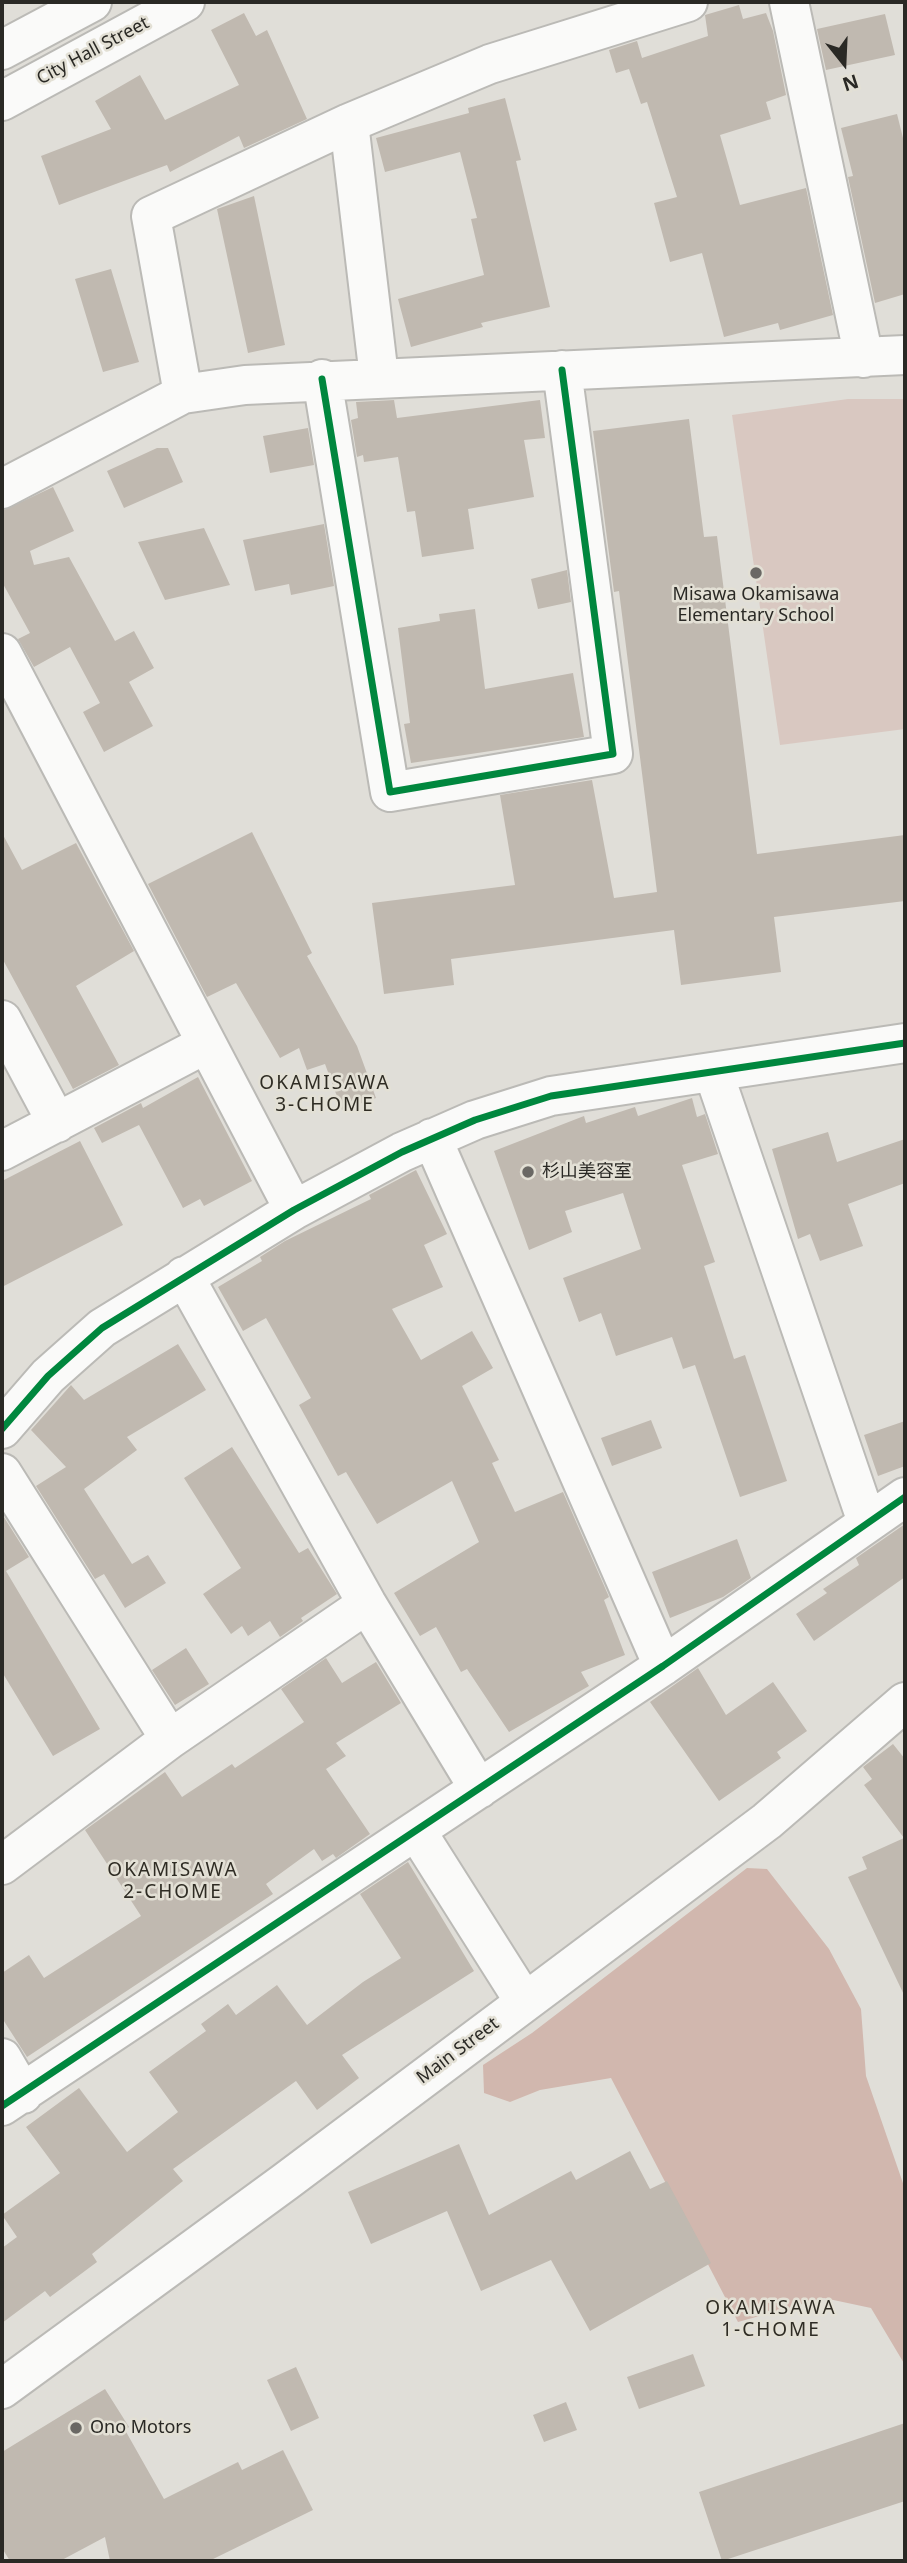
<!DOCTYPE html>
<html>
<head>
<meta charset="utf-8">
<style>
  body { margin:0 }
  #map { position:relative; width:907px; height:2563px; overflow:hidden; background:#e0ded8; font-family:"Noto Sans",sans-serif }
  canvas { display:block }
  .frame { position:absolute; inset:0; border:4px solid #2a2925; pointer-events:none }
  .north { position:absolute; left:809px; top:28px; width:70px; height:70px; -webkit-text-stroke:5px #e3e0d5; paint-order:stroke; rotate:162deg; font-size:19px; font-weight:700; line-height:28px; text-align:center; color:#2a2925 }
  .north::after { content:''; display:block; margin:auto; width:24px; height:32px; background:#2a2925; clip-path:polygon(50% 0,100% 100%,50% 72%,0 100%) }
</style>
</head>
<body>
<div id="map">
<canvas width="907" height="2563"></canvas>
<div class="frame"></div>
<div class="north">N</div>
</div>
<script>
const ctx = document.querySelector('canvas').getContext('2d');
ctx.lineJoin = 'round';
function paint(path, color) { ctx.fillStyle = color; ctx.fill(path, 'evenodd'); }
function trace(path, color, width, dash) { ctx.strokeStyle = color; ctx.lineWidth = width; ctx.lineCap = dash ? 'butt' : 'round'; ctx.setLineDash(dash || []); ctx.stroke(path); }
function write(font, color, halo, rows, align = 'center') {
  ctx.font = font + ' "Noto Sans","Noto Sans JP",sans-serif'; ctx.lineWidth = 5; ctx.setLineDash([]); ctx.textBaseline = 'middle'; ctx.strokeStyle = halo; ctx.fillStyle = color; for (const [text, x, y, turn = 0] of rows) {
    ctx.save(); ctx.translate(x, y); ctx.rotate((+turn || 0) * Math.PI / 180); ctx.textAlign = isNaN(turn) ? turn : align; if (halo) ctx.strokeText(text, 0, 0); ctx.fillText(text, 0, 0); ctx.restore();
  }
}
const green = new Path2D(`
  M 848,399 L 905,399 L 905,729 L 780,745 L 732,415 Z`);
const forest = new Path2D(`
  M 747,1868 L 767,1869 L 829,1949 L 861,2009 L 866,2076 L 905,2189 L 905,2365 L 871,2308 L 824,2298 L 738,2322 L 611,2078 L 540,2090 L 510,2102 L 484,2093 L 483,2065 L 532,2033 Z`);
const building = new Path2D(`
  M 739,5 L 743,19 L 766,13 L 773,31 L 786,95 L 766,102 L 771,119 L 720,135 L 740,205 L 806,188 L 833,315 L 780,330 L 778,323 L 724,337 L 702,253 L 670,262 L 654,203 L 677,197 L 647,102 L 641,104 L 629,69 L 616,73 L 609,50 L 637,41 L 642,58 L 708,36 L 705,15 Z
  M 244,13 L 256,36 L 267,30 L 307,119 L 244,148 L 239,136 L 170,172 L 167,165 L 59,205 L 41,156 L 111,129 L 95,101 L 140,75 L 165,120 L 239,85 L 211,30 Z
  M 885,14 L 895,55 L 826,70 L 817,29 Z
  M 505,98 L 521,160 L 516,161 L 550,307 L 481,323 L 483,327 L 411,347 L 398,299 L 484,275 L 471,219 L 477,218 L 460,152 L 385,172 L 376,138 L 469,113 L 468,108 Z
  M 897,114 L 905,146 L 905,294 L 875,303 L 848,177 L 853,176 L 841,128 Z
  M 254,196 L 285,345 L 248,353 L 217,209 Z
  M 111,269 L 139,362 L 103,372 L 75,279 Z
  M 394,400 L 397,418 L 540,400 L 545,438 L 524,440 L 534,497 L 468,509 L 474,549 L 422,557 L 415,511 L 407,512 L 398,457 L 364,462 L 363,455 L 357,457 L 351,420 L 358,418 L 356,402 Z
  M 689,419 L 704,537 L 717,536 L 757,854 L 905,835 L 905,901 L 774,917 L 781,972 L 681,985 L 674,930 L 451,959 L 454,985 L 384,994 L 372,903 L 515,885 L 500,795 L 592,780 L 614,898 L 657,892 L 619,591 L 614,592 L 593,431 Z
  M 308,428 L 314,465 L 270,473 L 263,436 Z
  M 157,448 L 168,448 L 183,482 L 124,508 L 107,471 Z
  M 53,487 L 74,531 L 30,551 L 34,565 L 69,557 L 115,641 L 134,631 L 154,668 L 129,682 L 153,726 L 104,752 L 83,712 L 100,703 L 70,647 L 34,667 L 18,639 L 30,633 L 2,582 L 2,511 Z
  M 324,524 L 334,586 L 291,595 L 289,584 L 255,591 L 243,540 Z
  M 204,528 L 230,585 L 165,600 L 138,542 Z
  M 567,570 L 571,602 L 538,609 L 531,579 Z
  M 475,609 L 485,689 L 573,673 L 584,737 L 411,763 L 404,724 L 410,723 L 398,628 L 440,621 L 439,614 Z
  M 252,832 L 312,953 L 307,956 L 357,1046 L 376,1098 L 342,1110 L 325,1064 L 307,1070 L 299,1048 L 280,1058 L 236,983 L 207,997 L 148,884 Z
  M 2,833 L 22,870 L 76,843 L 134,951 L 76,986 L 119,1065 L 73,1089 L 2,958 Z
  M 198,1077 L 252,1181 L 204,1206 L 200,1199 L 183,1208 L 139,1125 L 102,1143 L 94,1128 L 141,1103 L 143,1108 Z
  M 692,1098 L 697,1117 L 705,1114 L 718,1154 L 682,1165 L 715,1262 L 704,1266 L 734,1359 L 745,1355 L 787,1481 L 740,1497 L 695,1365 L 683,1369 L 672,1337 L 616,1356 L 601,1313 L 579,1322 L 563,1278 L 641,1249 L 623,1193 L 565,1211 L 572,1232 L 529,1250 L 494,1151 L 584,1116 L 586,1123 L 635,1107 L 638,1116 Z
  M 828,1132 L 837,1162 L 905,1139 L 905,1183 L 848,1204 L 863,1246 L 820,1261 L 810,1234 L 798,1239 L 772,1149 Z
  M 80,1141 L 123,1225 L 2,1287 L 2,1181 Z
  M 416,1170 L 447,1234 L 424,1245 L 443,1287 L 392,1309 L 421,1360 L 472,1331 L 493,1368 L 462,1386 L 499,1460 L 492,1463 L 515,1512 L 563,1492 L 609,1597 L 604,1600 L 625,1655 L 581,1672 L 589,1686 L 509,1732 L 467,1669 L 461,1672 L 436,1627 L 420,1636 L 394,1593 L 479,1542 L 452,1481 L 377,1524 L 346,1472 L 338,1476 L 299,1405 L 311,1398 L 266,1318 L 243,1331 L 218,1287 L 262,1261 L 260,1257 L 285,1241 L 371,1199 L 369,1195 Z
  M 178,1344 L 206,1390 L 127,1437 L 137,1450 L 84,1489 L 132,1564 L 148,1555 L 166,1583 L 125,1608 L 104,1574 L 95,1579 L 36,1486 L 66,1467 L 31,1430 L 71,1385 L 84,1400 Z
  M 651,1420 L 662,1448 L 612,1466 L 601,1438 Z
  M 905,1421 L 905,1466 L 878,1476 L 864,1435 Z
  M 232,1447 L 299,1553 L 308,1548 L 337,1594 L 301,1618 L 303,1621 L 280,1637 L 270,1621 L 248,1636 L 242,1626 L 231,1634 L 203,1594 L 241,1568 L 184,1478 Z
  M 2,1514 L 29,1557 L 6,1571 L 100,1729 L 53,1756 L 2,1672 Z
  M 905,1524 L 905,1577 L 814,1641 L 796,1614 L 827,1593 L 823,1589 L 859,1565 L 856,1558 Z
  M 737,1539 L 751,1578 L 723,1597 L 670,1618 L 652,1572 Z
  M 186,1648 L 209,1684 L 175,1705 L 152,1670 Z
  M 326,1658 L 342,1683 L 376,1662 L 401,1703 L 336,1743 L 346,1756 L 326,1769 L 370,1834 L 336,1858 L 333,1854 L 322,1861 L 314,1849 L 266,1884 L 273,1894 L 27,2057 L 2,2018 L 2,1973 L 29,1955 L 44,1978 L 141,1916 L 85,1830 L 165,1772 L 182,1797 L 232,1764 L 235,1768 L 304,1722 L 281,1689 Z
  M 698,1668 L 726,1715 L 773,1682 L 807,1731 L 777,1752 L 781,1758 L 719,1801 L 650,1702 Z
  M 893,1744 L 905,1759 L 905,1997 L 848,1877 L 867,1869 L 862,1857 L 904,1838 L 864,1785 L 872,1779 L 863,1767 Z
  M 408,1862 L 474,1971 L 342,2055 L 359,2078 L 317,2110 L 296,2081 L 173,2169 L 183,2181 L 92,2254 L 97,2262 L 50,2297 L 45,2291 L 2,2323 L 2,2248 L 17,2237 L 2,2215 L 60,2173 L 26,2127 L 79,2088 L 127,2152 L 178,2112 L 149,2072 L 206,2031 L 201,2024 L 228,2004 L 236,2015 L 277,1985 L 307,2025 L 363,1982 L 401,1958 L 360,1894 Z
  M 459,2144 L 489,2215 L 571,2171 L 576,2180 L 630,2151 L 650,2189 L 667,2181 L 711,2263 L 590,2331 L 551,2260 L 481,2291 L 447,2211 L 371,2244 L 348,2192 Z
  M 693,2354 L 705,2386 L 639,2409 L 627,2377 Z
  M 296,2367 L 319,2418 L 291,2431 L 267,2380 Z
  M 105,2389 L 129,2427 L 125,2430 L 164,2499 L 238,2462 L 242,2470 L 283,2450 L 313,2510 L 209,2561 L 110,2561 L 105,2537 L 60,2561 L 10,2561 L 2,2548 L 2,2452 Z
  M 566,2402 L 577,2430 L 544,2442 L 533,2415 Z
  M 905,2423 L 905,2501 L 722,2561 L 699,2492 Z`);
const minor = new Path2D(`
  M 789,2 L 864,358
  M 2,50 L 92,2
  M 2,101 L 185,2
  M 349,123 L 379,377
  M 322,379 L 390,792 L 613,754 L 562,370
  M 183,394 L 151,216 L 349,123 L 490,64 L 688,2
  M 2,489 L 183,394 L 245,385 L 905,355
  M 2,653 L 294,1210
  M 2,1020 L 57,1123
  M 714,1074 L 867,1522
  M 432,1138 L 663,1666
  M 2,1151 L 206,1044
  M 184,1276 L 367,1604 L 479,1789
  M 2,1429 L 48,1376 L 102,1328 L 294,1210 L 402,1152 L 475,1120 L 551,1096 L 905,1043
  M 2,1473 L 170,1739
  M 417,1832 L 524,2001
  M 2,1865 L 170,1739 L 367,1604
  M 2,2058 L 23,2094
  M 2,2106 L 663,1666 L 905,1497`);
const major = new Path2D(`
  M 2,2389 L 285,2182 L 767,1821 L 905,1702`);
const cycleway = new Path2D(`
  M 322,379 L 390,792 L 613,754 L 562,370
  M 2,1429 L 48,1376 L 102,1328 L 294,1210 L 402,1152 L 475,1120 L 551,1096 L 905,1043
  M 2,2106 L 663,1666 L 905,1497`);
const markers = [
  [756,573,7,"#6a6864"],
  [528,1172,7,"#6a6864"],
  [76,2428,7,"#6a6864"]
];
const streetNames = [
  ["City Hall Street",93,51,-28],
  ["Main Street",458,2051,-37]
];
const poiNames = [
  ["Misawa Okamisawa",756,595,"center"],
  ["Elementary School",756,616,"center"],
  ["杉山美容室",542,1172],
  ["Ono Motors",90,2428]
];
const neighbourhoodNames = [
  ["OKAMISAWA",325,1084],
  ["3-CHOME",325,1106],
  ["OKAMISAWA",173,1871],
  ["2-CHOME",173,1893],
  ["OKAMISAWA",771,2309],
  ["1-CHOME",771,2331]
];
paint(green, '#d9c8c1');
paint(forest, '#d1b7ae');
paint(building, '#c0b9b0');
trace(minor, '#bbbab6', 42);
trace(major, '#bbbab6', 42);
trace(minor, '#fafaf9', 38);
trace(major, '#fafaf9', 38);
trace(cycleway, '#00873e', 7);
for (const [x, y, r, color] of markers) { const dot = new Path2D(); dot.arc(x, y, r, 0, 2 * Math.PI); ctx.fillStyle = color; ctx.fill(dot); trace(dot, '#e3e0d5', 2.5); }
write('18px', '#2a2925', '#e3e0d5', streetNames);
write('18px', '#2a2925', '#e3e0d5', poiNames, 'left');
ctx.letterSpacing = '2px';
write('19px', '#2f2c24', '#e3e0d5', neighbourhoodNames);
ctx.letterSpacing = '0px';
</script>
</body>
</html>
